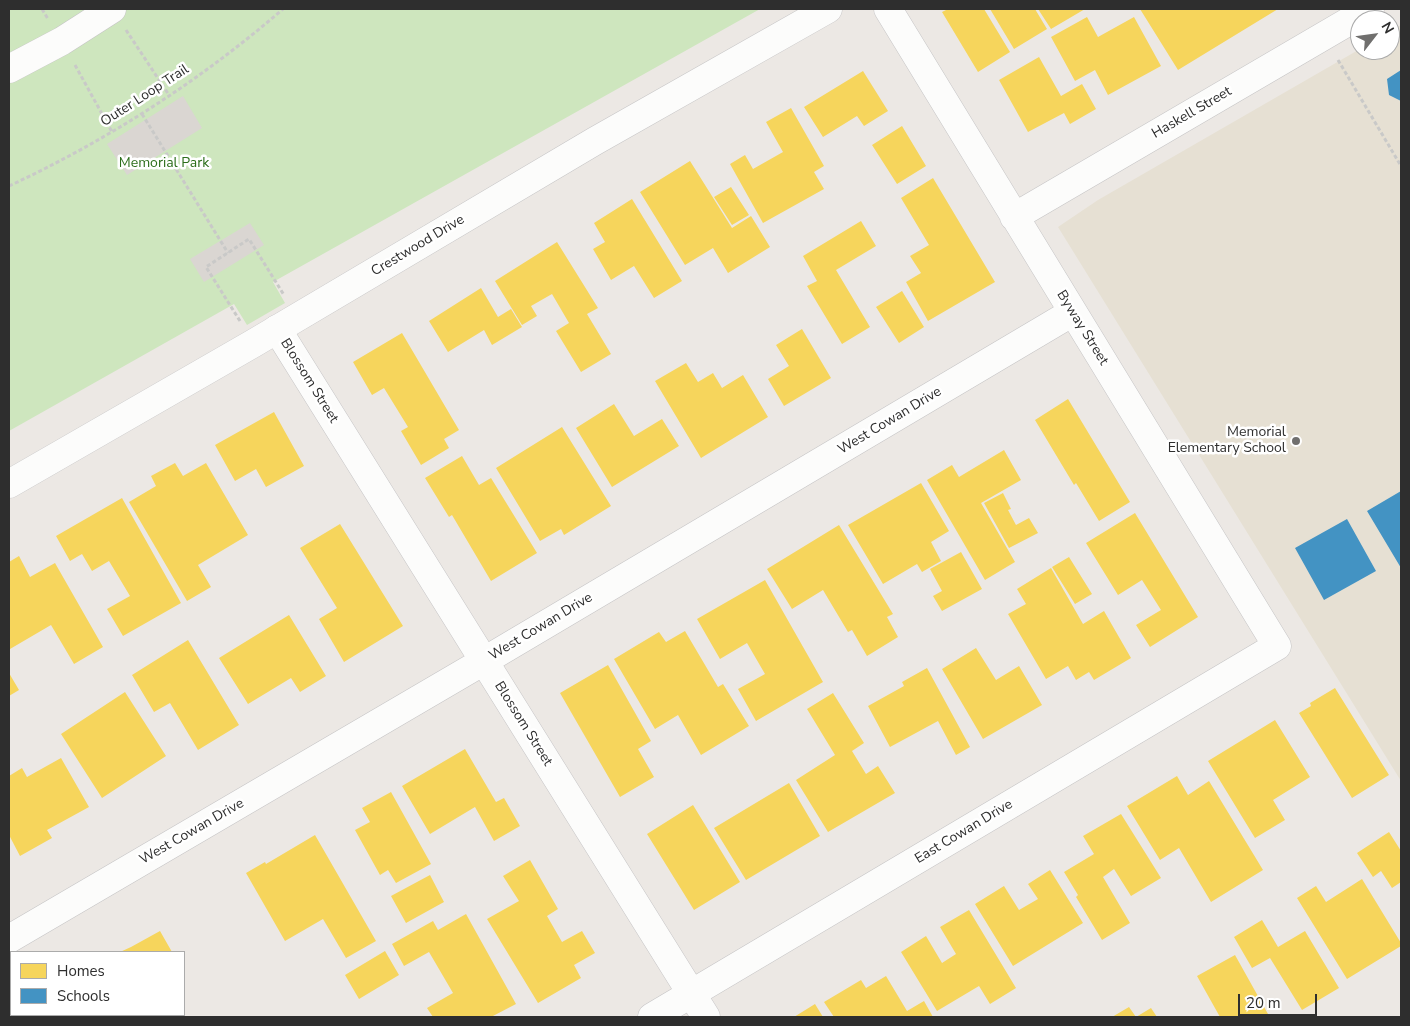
<!DOCTYPE html>
<html>
<head>
<meta charset="utf-8">
<style>
  body { margin:0 }
  #map { position:relative; width:1410px; height:1026px; overflow:hidden; background:#ece8e4; font-family:"Nunito Sans",sans-serif }
  canvas { display:block }
  .frame { position:absolute; inset:0; border:10px solid #2e2e2e; pointer-events:none }
  .legend { position:absolute; left:10px; top:951px; width:175px; height:65px; box-sizing:border-box; background:#fff; border:1px solid #ababab; margin:0; padding:6px 9px; list-style:none; font-size:15px; color:#2e2e2e }
  .legend li { display:flex; align-items:center; gap:10px; height:25px }
  .legend b { width:25px; border:1px solid #ababab }
  .north { position:absolute; left:1350px; top:10px; width:50px; height:50px; box-sizing:border-box; background:#fff; border:1px solid #ababab; border-radius:50%; rotate:60deg; font-size:14px; font-weight:700; line-height:20px; text-align:center; color:#2e2e2e }
  .north::after { content:''; display:block; margin:auto; width:18px; height:22px; background:#706f6e; clip-path:polygon(50% 0,100% 100%,50% 72%,0 100%) }
  .scale { position:absolute; left:1238px; top:994px; width:79px; height:22px; box-sizing:border-box; border:2px solid #2e2e2e; border-top:0; padding-left:6px; font-size:15px; line-height:18px; white-space:nowrap; color:#2e2e2e; -webkit-text-stroke:4px #fff; paint-order:stroke }
</style>
</head>
<body>
<div id="map">
<canvas width="1410" height="1026"></canvas>
<div class="frame"></div>
<ul class="legend">
<li><b style="height:14px;background:#f6d55c"></b>Homes</li>
<li><b style="height:14px;background:#4393c3"></b>Schools</li>
</ul>
<div class="north">N</div>
<div class="scale">20 m</div>
</div>
<script>
const ctx = document.querySelector('canvas').getContext('2d');
ctx.lineJoin = 'round';
function paint(path, color) { ctx.fillStyle = color; ctx.fill(path, 'evenodd'); }
function trace(path, color, width, dash) { ctx.strokeStyle = color; ctx.lineWidth = width; ctx.lineCap = dash ? 'butt' : 'round'; ctx.setLineDash(dash || []); ctx.stroke(path); }
function write(font, color, halo, rows, align = 'center') {
  ctx.font = font + ' "Nunito Sans",sans-serif'; ctx.lineWidth = 5; ctx.setLineDash([]); ctx.textBaseline = 'middle'; ctx.strokeStyle = halo; ctx.fillStyle = color; for (const [text, x, y, turn = 0] of rows) {
    ctx.save(); ctx.translate(x, y); ctx.rotate((+turn || 0) * Math.PI / 180); ctx.textAlign = isNaN(turn) ? turn : align; if (halo) ctx.strokeText(text, 0, 0); ctx.fillText(text, 0, 0); ctx.restore();
  }
}
const education = new Path2D(`
  M 1401,25 L 1401,781 L 1058,227 L 1098,200 L 1360,49 L 1360,50 L 1390,50 L 1390,31 Z`);
const green = new Path2D(`
  M 9,9 L 760,9 L 273,282 L 285,303 L 247,325 L 234,304 L 9,431 Z`);
const plaza = new Path2D(`
  M 183,96 L 202,128 L 127,175 L 107,144 Z
  M 250,223 L 264,245 L 204,282 L 190,259 Z`);
const homes = new Path2D(`
  M 948,9 L 984,9 L 1010,52 L 978,72 L 942,12 Z
  M 990,9 L 1035,9 L 1047,29 L 1014,49 Z
  M 1038,9 L 1085,9 L 1051,29 Z
  M 1140,9 L 1278,9 L 1178,70 Z
  M 1087,17 L 1098,37 L 1134,17 L 1161,66 L 1108,95 L 1095,70 L 1075,81 L 1051,37 Z
  M 1039,57 L 1061,96 L 1082,84 L 1096,109 L 1070,124 L 1064,113 L 1028,132 L 999,80 Z
  M 863,71 L 888,111 L 864,126 L 857,116 L 823,137 L 804,107 Z
  M 791,108 L 824,166 L 814,172 L 824,189 L 763,223 L 730,164 L 745,155 L 753,169 L 783,152 L 766,122 Z
  M 902,126 L 926,166 L 897,184 L 872,145 Z
  M 690,161 L 732,228 L 751,216 L 770,247 L 728,273 L 713,248 L 685,265 L 640,192 Z
  M 933,178 L 995,282 L 928,321 L 906,282 L 921,273 L 910,256 L 929,245 L 901,198 Z
  M 731,187 L 749,215 L 732,225 L 714,197 Z
  M 632,199 L 682,281 L 654,298 L 634,266 L 611,280 L 593,249 L 605,242 L 594,223 Z
  M 861,221 L 876,246 L 836,270 L 870,327 L 842,344 L 807,286 L 817,281 L 803,256 Z
  M 557,242 L 598,308 L 587,314 L 611,354 L 581,372 L 556,331 L 569,323 L 552,294 L 531,306 L 537,316 L 522,325 L 495,281 Z
  M 481,288 L 498,317 L 511,309 L 522,327 L 492,345 L 484,330 L 448,352 L 429,321 Z
  M 902,291 L 924,327 L 899,343 L 876,307 Z
  M 802,329 L 831,378 L 784,406 L 768,379 L 789,366 L 776,345 Z
  M 402,333 L 459,430 L 444,439 L 449,448 L 421,465 L 401,431 L 408,427 L 384,388 L 372,395 L 353,362 Z
  M 686,363 L 698,382 L 713,373 L 722,388 L 743,375 L 768,417 L 701,458 L 655,381 Z
  M 1068,399 L 1130,502 L 1099,521 L 1076,483 L 1074,485 L 1035,420 Z
  M 614,404 L 634,436 L 662,419 L 679,446 L 612,487 L 576,428 Z
  M 274,412 L 304,466 L 266,487 L 256,469 L 235,481 L 215,445 Z
  M 562,427 L 611,506 L 564,535 L 561,529 L 540,541 L 496,468 Z
  M 1004,450 L 1021,480 L 981,503 L 1015,562 L 985,580 L 927,480 L 952,465 L 959,477 Z
  M 462,456 L 479,485 L 491,478 L 537,553 L 491,581 L 452,515 L 449,517 L 425,478 Z
  M 175,463 L 183,476 L 206,463 L 248,535 L 198,565 L 211,587 L 187,601 L 129,502 L 156,486 L 151,476 Z
  M 921,483 L 949,531 L 931,542 L 941,561 L 922,572 L 917,564 L 883,584 L 848,525 Z
  M 1003,493 L 1011,509 L 1008,510 L 1016,525 L 1029,518 L 1038,533 L 1009,548 L 984,503 Z
  M 122,498 L 181,603 L 123,636 L 107,609 L 130,596 L 109,561 L 92,571 L 82,554 L 70,561 L 56,536 Z
  M 1135,513 L 1198,617 L 1150,647 L 1136,625 L 1161,610 L 1142,580 L 1118,595 L 1086,543 Z
  M 340,524 L 403,626 L 344,662 L 319,619 L 337,608 L 300,548 Z
  M 839,525 L 893,614 L 887,617 L 898,637 L 867,656 L 852,630 L 848,632 L 823,590 L 792,609 L 767,569 Z
  M 961,552 L 982,589 L 942,611 L 933,596 L 942,591 L 930,569 Z
  M 19,556 L 30,577 L 55,563 L 103,647 L 74,664 L 51,625 L 10,649 L 9,562 Z
  M 1069,557 L 1092,594 L 1075,604 L 1052,567 Z
  M 1051,568 L 1083,624 L 1104,611 L 1131,658 L 1094,680 L 1089,672 L 1076,680 L 1068,666 L 1046,679 L 1008,614 L 1026,604 L 1017,589 Z
  M 765,580 L 823,682 L 756,721 L 738,689 L 765,674 L 747,643 L 720,659 L 697,619 Z
  M 289,615 L 326,676 L 300,692 L 291,678 L 248,704 L 219,658 Z
  M 685,631 L 718,687 L 723,684 L 749,726 L 701,755 L 678,715 L 655,729 L 614,659 L 659,632 L 666,642 Z
  M 188,640 L 239,725 L 198,750 L 170,703 L 154,712 L 132,675 Z
  M 976,648 L 996,680 L 1019,666 L 1042,705 L 983,739 L 942,669 Z
  M 608,665 L 651,741 L 638,749 L 654,777 L 620,797 L 560,693 Z
  M 927,668 L 970,747 L 956,755 L 938,721 L 890,747 L 868,706 L 904,686 L 902,682 Z
  M 9,673 L 19,690 L 9,696 Z
  M 1335,688 L 1389,775 L 1352,798 L 1299,713 L 1311,706 L 1310,703 Z
  M 125,692 L 166,756 L 102,798 L 61,734 Z
  M 833,693 L 864,743 L 852,751 L 866,774 L 878,766 L 895,793 L 828,832 L 796,780 L 835,755 L 807,709 Z
  M 1275,720 L 1310,777 L 1273,800 L 1285,820 L 1255,838 L 1208,761 Z
  M 465,749 L 496,802 L 504,798 L 520,826 L 494,841 L 475,807 L 430,834 L 402,786 Z
  M 61,758 L 89,807 L 47,830 L 52,838 L 20,856 L 9,835 L 9,776 L 22,768 L 27,777 Z
  M 1177,776 L 1188,795 L 1209,781 L 1263,870 L 1211,902 L 1179,848 L 1160,860 L 1127,806 Z
  M 789,783 L 820,836 L 746,880 L 714,828 Z
  M 391,792 L 431,864 L 396,883 L 388,870 L 380,875 L 355,830 L 370,822 L 362,808 Z
  M 693,805 L 740,882 L 694,910 L 647,834 Z
  M 1121,814 L 1161,878 L 1131,896 L 1114,869 L 1103,877 L 1130,923 L 1102,940 L 1076,897 L 1078,895 L 1064,872 L 1094,854 L 1083,836 Z
  M 1389,832 L 1401,851 L 1401,882 L 1392,888 L 1381,871 L 1373,877 L 1357,853 Z
  M 315,835 L 376,941 L 346,958 L 323,919 L 285,941 L 246,873 L 265,862 L 266,864 Z
  M 530,860 L 558,909 L 547,916 L 562,942 L 582,931 L 595,953 L 574,965 L 581,978 L 538,1003 L 487,919 L 519,901 L 503,876 Z
  M 1050,870 L 1083,923 L 1013,966 L 975,904 L 1004,886 L 1019,910 L 1038,899 L 1028,884 Z
  M 430,875 L 444,902 L 406,923 L 391,896 Z
  M 1362,879 L 1401,943 L 1401,946 L 1347,979 L 1297,898 L 1316,886 L 1326,902 Z
  M 969,910 L 1016,988 L 990,1004 L 979,986 L 937,1011 L 901,952 L 926,936 L 942,963 L 956,954 L 940,927 Z
  M 466,914 L 516,1004 L 491,1017 L 433,1017 L 427,1008 L 453,993 L 429,952 L 404,966 L 392,944 L 433,921 L 438,930 Z
  M 1262,920 L 1278,947 L 1305,931 L 1339,988 L 1302,1010 L 1270,958 L 1252,968 L 1234,937 Z
  M 160,931 L 172,952 L 120,952 L 131,947 Z
  M 385,951 L 399,975 L 359,999 L 345,975 Z
  M 1235,955 L 1268,1014 L 1262,1017 L 1220,1017 L 1197,976 Z
  M 886,976 L 907,1011 L 924,1001 L 933,1017 L 834,1017 L 824,1002 L 861,980 L 866,988 Z
  M 815,1004 L 823,1017 L 794,1017 Z
  M 1129,1007 L 1136,1017 L 1151,1008 L 1157,1017 L 1112,1017 Z
  M 33,1015 L 84,1015 L 86,1017 L 28,1017 Z
  M 116,1015 L 166,1015 L 167,1017 L 118,1017 Z`);
const schools = new Path2D(`
  M 1401,70 L 1401,101 L 1389,95 L 1387,79 Z
  M 1401,491 L 1401,568 L 1367,511 Z
  M 1347,519 L 1376,571 L 1324,600 L 1295,548 Z`);
const path = new Path2D(`
  M 42,9 L 48,19
  M 126,30 L 169,95
  M 1338,60 L 1401,166
  M 75,65 L 112,132
  M 142,114 L 228,253
  M 9,186 C 108,140 201,80 283,9
  M 240,321 L 206,267 L 249,239 L 284,295`);
const minor = new Path2D(`
  M 1014,217 L 1370,9
  M 277,329 L 706,1017
  M 9,939 L 484,661 L 1073,312
  M 652,1017 L 1277,646 L 888,9`);
const tertiary = new Path2D(`
  M 9,69 L 62,41 L 112,9
  M 9,484 L 254,343 L 595,141 L 828,9`);
const markers = [
  [1296,441,5,"#706f6e"]
];
const streetNames = [
  ["Outer Loop Trail",145,96,-33],
  ["Haskell Street",1192,113,-30],
  ["Crestwood Drive",418,246,-31],
  ["Byway Street",1082,328,58],
  ["Blossom Street",309,381,58],
  ["West Cowan Drive",890,421,-31],
  ["West Cowan Drive",541,627,-31],
  ["Blossom Street",523,724,58],
  ["West Cowan Drive",192,832,-30],
  ["East Cowan Drive",964,832,-31]
];
const parkNames = [
  ["Memorial Park",164,164]
];
const poiNames = [
  ["Memorial",1286,433],
  ["Elementary School",1286,449]
];
paint(education, '#e6e0d3');
paint(green, '#cee6be');
paint(plaza, '#dad6d2');
paint(homes, '#f6d55c');
paint(schools, '#4393c3');
trace(minor, '#c5c4c5', 29);
trace(tertiary, '#c5c4c5', 29);
trace(path, '#c9c9c8', 3, [4, 2.5]);
trace(minor, '#fcfcfb', 28);
trace(tertiary, '#fcfcfb', 28);
for (const [x, y, r, color] of markers) { const dot = new Path2D(); dot.arc(x, y, r, 0, 2 * Math.PI); ctx.fillStyle = color; ctx.fill(dot); trace(dot, '#fff', 2); }
write('14px', '#2e2e2e', '#fff', streetNames);
write('14px', '#2c6e1b', '#fff', parkNames);
write('14px', '#2e2e2e', '#fff', poiNames, 'right');
</script>
</body>
</html>
